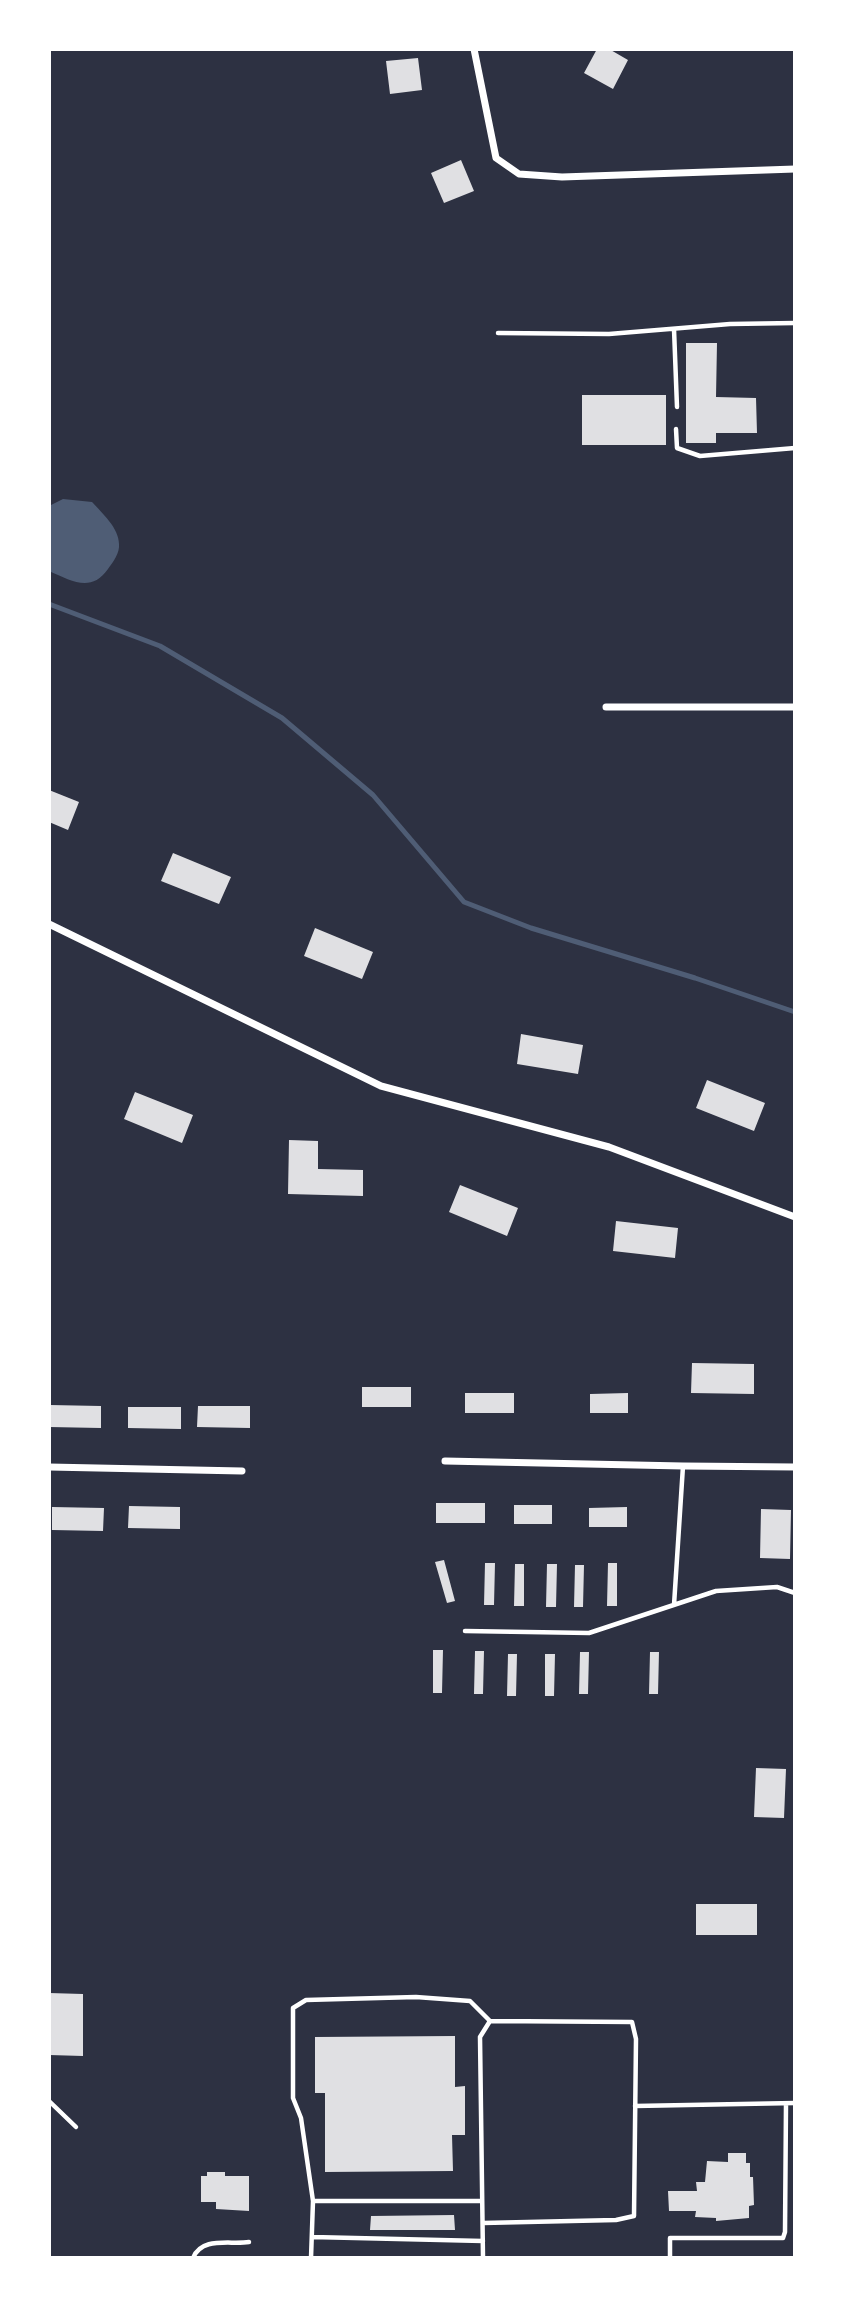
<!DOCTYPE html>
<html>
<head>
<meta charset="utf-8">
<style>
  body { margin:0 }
  #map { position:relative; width:844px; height:2307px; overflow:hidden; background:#2d3142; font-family:"Zilla Slab",serif }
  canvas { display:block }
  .frame { position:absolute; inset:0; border:51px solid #fff; pointer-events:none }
</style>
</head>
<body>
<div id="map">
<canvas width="844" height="2307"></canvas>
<div class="frame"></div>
</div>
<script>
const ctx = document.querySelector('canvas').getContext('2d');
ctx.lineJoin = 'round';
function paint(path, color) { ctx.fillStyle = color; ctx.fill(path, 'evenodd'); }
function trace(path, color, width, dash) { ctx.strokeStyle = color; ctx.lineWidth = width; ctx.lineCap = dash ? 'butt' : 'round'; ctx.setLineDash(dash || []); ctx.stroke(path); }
const water = new Path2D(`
  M 63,499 L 92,502 C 102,513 119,528 119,544 C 120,553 113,562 108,569 C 91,593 72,581 49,571 L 49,506 Z`);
const stream = new Path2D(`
  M 49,604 L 160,646 L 282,718 L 373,795 L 464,902 L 531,928 L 695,978 L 795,1012`);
const building = new Path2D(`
  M 597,49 L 609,49 L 628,60 L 613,89 L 584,73 Z
  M 418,58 L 422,90 L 390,94 L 386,61 Z
  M 461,160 L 474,191 L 444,203 L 431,173 Z
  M 686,343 L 717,343 L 716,397 L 756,398 L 757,433 L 716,433 L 716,443 L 686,443 Z
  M 582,395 L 666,395 L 666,445 L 582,445 Z
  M 49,790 L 79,802 L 68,830 L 49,822 Z
  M 173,853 L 231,877 L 219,904 L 161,881 Z
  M 315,928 L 373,952 L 362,979 L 304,956 Z
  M 521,1034 L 583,1045 L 578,1074 L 517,1064 Z
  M 707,1080 L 765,1103 L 754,1131 L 696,1108 Z
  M 135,1092 L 193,1115 L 182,1143 L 124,1119 Z
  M 289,1140 L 318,1141 L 318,1169 L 363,1170 L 363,1196 L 288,1194 Z
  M 460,1185 L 518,1208 L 507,1236 L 449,1212 Z
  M 616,1221 L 678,1228 L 675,1258 L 613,1251 Z
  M 692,1363 L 754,1364 L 754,1394 L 691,1393 Z
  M 362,1387 L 411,1387 L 411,1407 L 362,1407 Z
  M 465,1393 L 514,1393 L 514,1413 L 465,1413 Z
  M 628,1393 L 628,1413 L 590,1413 L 590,1394 Z
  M 50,1405 L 101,1406 L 101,1428 L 49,1427 Z
  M 198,1406 L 250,1406 L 250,1428 L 197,1427 Z
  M 128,1407 L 181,1407 L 181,1429 L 128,1428 Z
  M 436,1503 L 485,1503 L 485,1523 L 436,1523 Z
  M 514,1505 L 552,1505 L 552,1524 L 514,1524 Z
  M 129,1506 L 180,1507 L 180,1529 L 128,1528 Z
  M 52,1507 L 104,1508 L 103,1531 L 52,1530 Z
  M 627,1507 L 627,1527 L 589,1527 L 589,1508 Z
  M 761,1509 L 791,1510 L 790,1559 L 760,1558 Z
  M 444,1560 L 455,1601 L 447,1603 L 435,1562 Z
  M 485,1563 L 495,1563 L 494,1605 L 484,1605 Z
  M 608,1563 L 617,1563 L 617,1606 L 607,1606 Z
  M 515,1564 L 524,1564 L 524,1606 L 514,1606 Z
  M 547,1564 L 557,1564 L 556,1607 L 546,1607 Z
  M 575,1565 L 584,1565 L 583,1607 L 574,1607 Z
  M 433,1650 L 443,1650 L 442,1693 L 433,1693 Z
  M 475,1651 L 484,1651 L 483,1694 L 474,1694 Z
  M 580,1652 L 589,1652 L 588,1694 L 579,1694 Z
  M 650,1652 L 659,1652 L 658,1694 L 649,1694 Z
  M 508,1654 L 517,1654 L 516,1696 L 507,1696 Z
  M 545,1654 L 555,1654 L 554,1696 L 545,1696 Z
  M 756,1768 L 786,1769 L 784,1818 L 754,1817 Z
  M 696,1904 L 757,1904 L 757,1935 L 696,1935 Z
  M 49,1993 L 83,1994 L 83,2056 L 49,2055 Z
  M 455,2036 L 455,2087 L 465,2086 L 465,2135 L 452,2135 L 453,2171 L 325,2172 L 325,2093 L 315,2093 L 315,2037 Z
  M 728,2153 L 746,2153 L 746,2163 L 750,2163 L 750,2177 L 753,2177 L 754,2205 L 749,2206 L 749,2218 L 716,2221 L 716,2218 L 695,2217 L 696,2211 L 669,2211 L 668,2191 L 697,2191 L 696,2182 L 705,2182 L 707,2161 L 728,2162 Z
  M 207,2172 L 225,2172 L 225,2176 L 249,2176 L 249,2211 L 216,2209 L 216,2202 L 201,2202 L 201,2176 L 207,2176 Z
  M 454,2215 L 455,2230 L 370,2230 L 371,2216 Z`);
const service = new Path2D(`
  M 674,329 L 677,407
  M 498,333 L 609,334 L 730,324 L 795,323
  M 676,429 L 677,448 L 700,456 L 795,448
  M 674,1605 L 683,1466
  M 465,1631 L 589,1633 L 716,1591 L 777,1587 L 795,1593
  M 49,2101 L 76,2127
  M 635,2106 L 795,2103
  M 313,2201 L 482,2201
  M 483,2223 L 616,2220 L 634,2216 L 636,2039 L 632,2022 L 490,2021 L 480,2037 L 483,2258
  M 312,2237 L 483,2241
  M 193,2258 C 202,2236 230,2245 249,2242
  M 311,2258 L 313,2201 L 301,2118 L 293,2098 L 293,2008 L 306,2000 L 416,1997 L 470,2001 L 490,2021
  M 670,2258 L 670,2238 L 783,2238 L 785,2232 L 786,2104`);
const minor = new Path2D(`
  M 474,49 L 496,158 L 519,174 L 562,177 L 795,169
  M 606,707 L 795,707
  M 49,924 L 381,1086 L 609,1147 L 795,1217
  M 445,1461 L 683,1466 L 795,1467
  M 49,1467 L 242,1471`);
paint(water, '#4f5d75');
trace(stream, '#4f5d75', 5);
paint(building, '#e0e0e3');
trace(service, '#fff', 4.5);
trace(minor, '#fff', 7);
</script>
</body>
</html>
